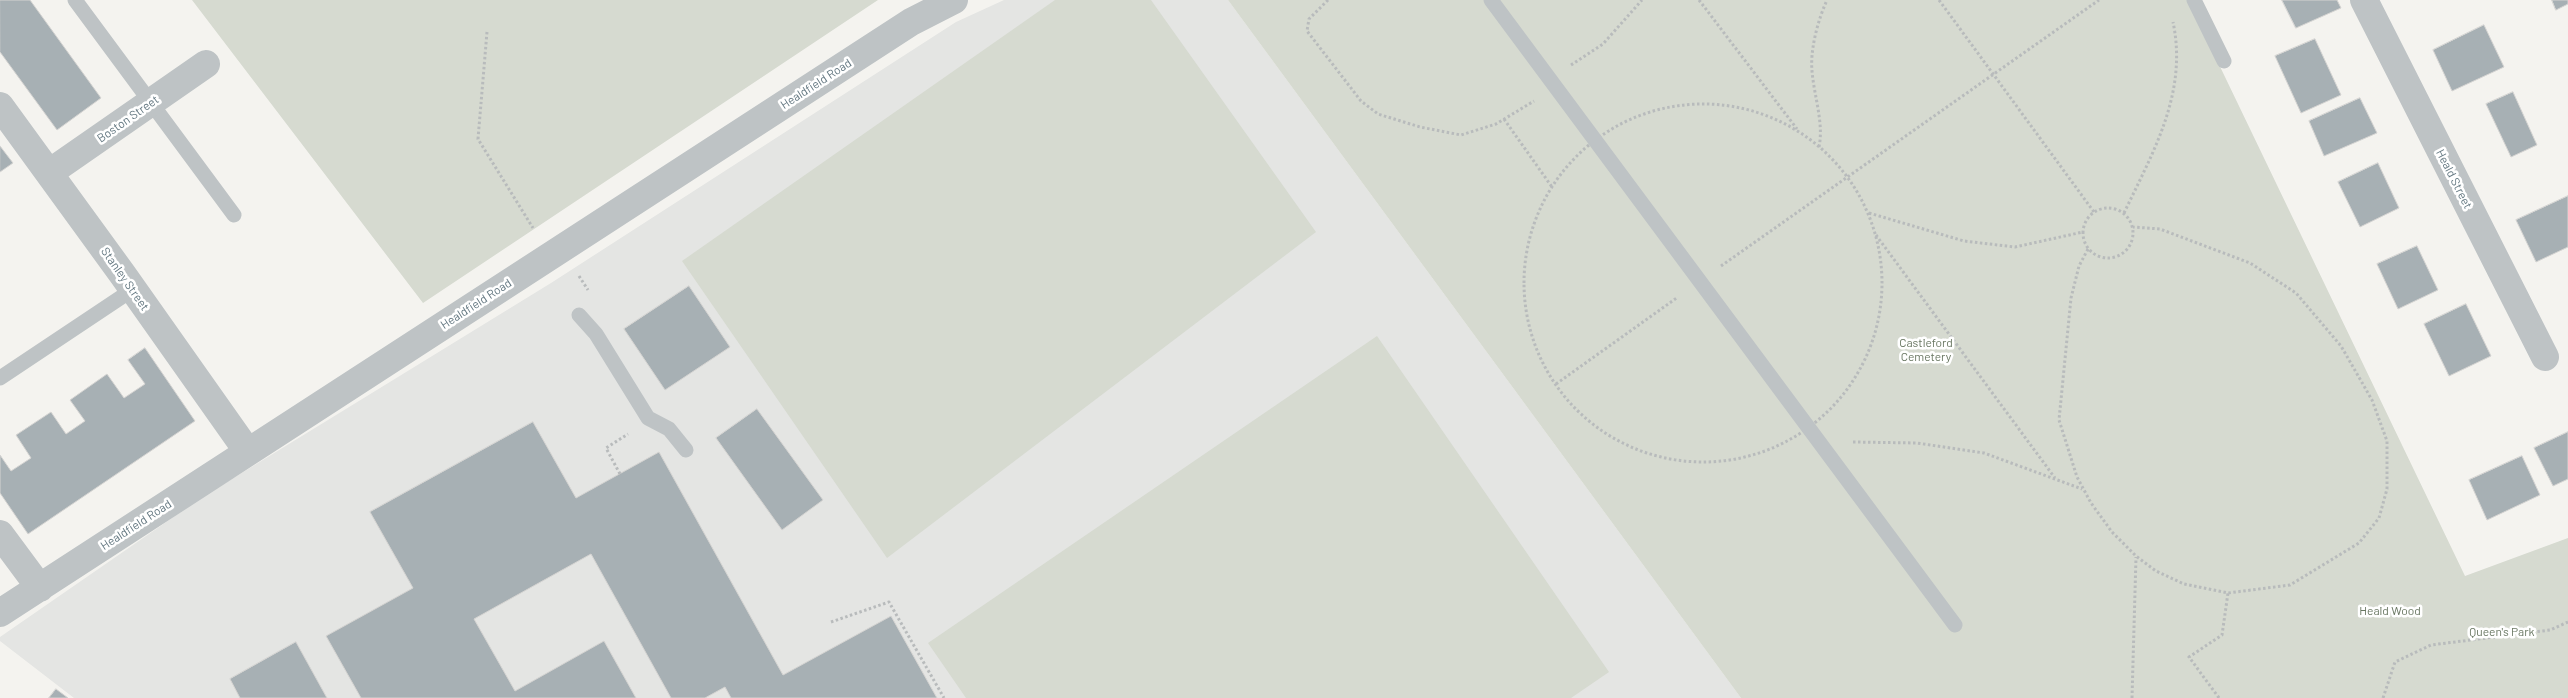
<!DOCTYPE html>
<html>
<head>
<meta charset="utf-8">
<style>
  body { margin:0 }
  canvas { display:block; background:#f4f3ef }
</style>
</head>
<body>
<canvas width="2568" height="698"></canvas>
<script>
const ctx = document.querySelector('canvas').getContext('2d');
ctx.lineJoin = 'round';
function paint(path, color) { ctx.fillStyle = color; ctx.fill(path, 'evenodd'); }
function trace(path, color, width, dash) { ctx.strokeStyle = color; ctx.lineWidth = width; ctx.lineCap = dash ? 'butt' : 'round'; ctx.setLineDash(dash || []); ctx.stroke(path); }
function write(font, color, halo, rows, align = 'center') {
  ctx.font = font + ' Barlow,sans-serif'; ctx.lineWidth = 5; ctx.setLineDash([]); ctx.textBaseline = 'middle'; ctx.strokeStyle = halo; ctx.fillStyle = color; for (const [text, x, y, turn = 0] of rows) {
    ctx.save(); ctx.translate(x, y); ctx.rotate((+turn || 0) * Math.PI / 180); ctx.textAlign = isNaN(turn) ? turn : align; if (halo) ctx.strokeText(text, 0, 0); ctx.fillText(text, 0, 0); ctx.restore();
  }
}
const built = new Path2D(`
  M 1004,0 L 1228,0 L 1741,698 L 74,698 L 0,641 L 0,637 L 201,498 L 551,283 L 956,22 Z`);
const green = new Path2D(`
  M 192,0 L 878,0 L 423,303 Z
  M 1055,0 L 1151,0 L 1316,232 L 887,558 L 682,261 Z
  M 1228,0 L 2188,0 L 2465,576 L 2568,538 L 2568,698 L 1741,698 Z
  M 1377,336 L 1609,672 L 1571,698 L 966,698 L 928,643 Z`);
const building = new Path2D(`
  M 0,0 L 30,0 L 101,98 L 57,130 L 0,52 Z
  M 2282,0 L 2337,0 L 2341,8 L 2296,28 Z
  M 2552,0 L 2568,0 L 2568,4 L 2556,10 Z
  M 2484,25 L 2504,67 L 2452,91 L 2433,50 Z
  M 2315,39 L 2341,95 L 2301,113 L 2275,56 Z
  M 2513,92 L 2537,145 L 2511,157 L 2486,104 Z
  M 2360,98 L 2377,133 L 2324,156 L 2309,121 Z
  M 0,146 L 13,163 L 0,172 Z
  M 2378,163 L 2399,208 L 2360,227 L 2338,182 Z
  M 2568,196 L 2568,247 L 2536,262 L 2516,220 Z
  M 2417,246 L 2438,290 L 2398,309 L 2377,264 Z
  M 689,286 L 730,347 L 665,390 L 624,329 Z
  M 2466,304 L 2491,356 L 2449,376 L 2424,324 Z
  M 145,348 L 195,421 L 28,534 L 0,493 L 0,455 L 11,471 L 31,458 L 16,435 L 51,412 L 66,434 L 85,421 L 70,400 L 107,374 L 124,398 L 145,384 L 128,360 Z
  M 757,409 L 823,500 L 782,530 L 716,438 Z
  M 533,422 L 576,498 L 659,452 L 783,675 L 891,616 L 937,698 L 731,698 L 725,687 L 705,698 L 671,698 L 591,554 L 474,619 L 515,691 L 604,641 L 636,698 L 361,698 L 326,636 L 413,588 L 370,512 Z
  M 2568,432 L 2568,479 L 2553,486 L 2534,448 Z
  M 2522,456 L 2540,495 L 2487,520 L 2469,480 Z
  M 296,642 L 327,698 L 240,698 L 230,679 Z
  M 56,689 L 68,698 L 49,698 Z`);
const path = new Path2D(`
  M 1328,0 L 1309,19 L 1307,31 L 1361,101 L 1378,114 L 1420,127 L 1461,135 L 1496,124 L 1534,101
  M 1699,0 L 1797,129
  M 1939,0 L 2094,212
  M 487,32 L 478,139 L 533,228
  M 1571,65 L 1603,44 L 1642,0
  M1524 283a179 179 0 1 1 358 0a179 179 0 1 1-358 0Z
  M 1504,119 L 1552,187
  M 1819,147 C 1824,123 1814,96 1812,71 C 1810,49 1818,20 1827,0
  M2083 233a25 25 0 1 1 50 0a25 25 0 1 1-50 0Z
  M 1869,213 L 1964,241 L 2015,247 L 2083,232
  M 2124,213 C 2153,152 2188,93 2173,22
  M 1876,235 L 2055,478
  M 2088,249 L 2079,266 L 2071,298 L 2059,420 L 2077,477 L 2091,503 L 2112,532 L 2136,556 L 2156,571 L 2184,584 L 2228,593 L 2290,585 L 2359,543 L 2379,518 L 2387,489 L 2387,441 L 2372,400 L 2341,346 L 2296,293 L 2250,263 L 2160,229 L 2133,227
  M 1721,266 L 2099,0
  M 579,276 L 588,290
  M 1556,384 L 1678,297
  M 1853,442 L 1917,443 L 1984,453 L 2082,489
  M 620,474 L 606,448 L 628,434
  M 831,622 L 889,602 L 944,698
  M 2132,698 L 2136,557
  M 2219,698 L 2189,657 L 2222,635 L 2228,593
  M 2383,698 L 2395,662 L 2431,645 L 2550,630 L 2568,622`);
const lane = new Path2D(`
  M 75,0 L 234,215
  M 1491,0 L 1955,625
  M 2194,0 L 2224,61
  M 579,315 L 596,334 L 648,418 L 669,429 L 686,450
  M 0,378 L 132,290`);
const street = new Path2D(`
  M 2364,0 L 2545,357
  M 0,106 L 123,275 L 248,452
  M 49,173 L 206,64
  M 0,534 L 40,588
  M 0,613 L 911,22 L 954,0`);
const streetNames = [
  ["Healdfield Road",816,84,-33],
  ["Boston Street",128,119,-35],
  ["Heald Street",2454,179,63],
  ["Stanley Street",125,279,55],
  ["Healdfield Road",476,304,-33],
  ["Healdfield Road",136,525,-33]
];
const parkNames = [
  ["Castleford",1926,343],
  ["Cemetery",1926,357],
  ["Heald Wood",2390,611],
  ["Queen's Park",2502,632]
];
paint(built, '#e4e5e3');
paint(green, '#d6dad0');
paint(building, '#a7b0b4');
trace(building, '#d5d4d2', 1);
trace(path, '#b8bbbc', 3, [2.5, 2.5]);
trace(lane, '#bec3c5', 15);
trace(street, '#bec3c5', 28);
write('12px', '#637780', '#fff', streetNames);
write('12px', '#697762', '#fff', parkNames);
</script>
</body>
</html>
